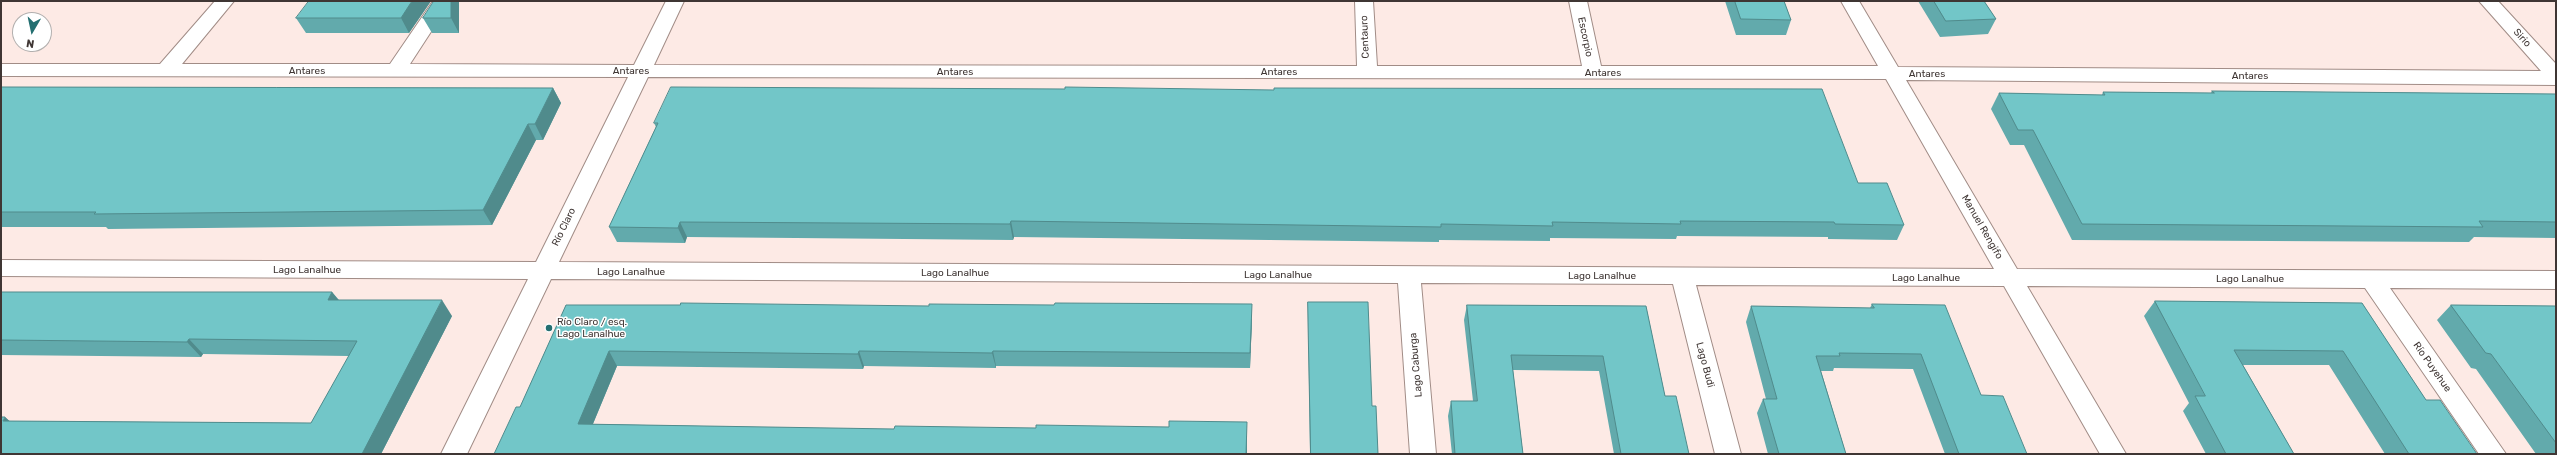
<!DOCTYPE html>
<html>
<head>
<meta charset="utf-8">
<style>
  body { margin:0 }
  #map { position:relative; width:2557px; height:455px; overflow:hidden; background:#fdeae5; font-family:Rubik,sans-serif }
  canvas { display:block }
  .frame { position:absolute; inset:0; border:2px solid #3f3634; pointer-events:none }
  .north { position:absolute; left:12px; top:12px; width:40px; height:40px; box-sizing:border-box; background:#fff; border:1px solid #b2afae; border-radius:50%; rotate:189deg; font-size:11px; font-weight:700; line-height:16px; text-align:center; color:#3f3634 }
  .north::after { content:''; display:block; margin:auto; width:14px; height:18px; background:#246f71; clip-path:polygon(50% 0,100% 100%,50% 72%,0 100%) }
</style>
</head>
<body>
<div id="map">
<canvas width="2557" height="455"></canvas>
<div class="frame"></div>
<div class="north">N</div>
</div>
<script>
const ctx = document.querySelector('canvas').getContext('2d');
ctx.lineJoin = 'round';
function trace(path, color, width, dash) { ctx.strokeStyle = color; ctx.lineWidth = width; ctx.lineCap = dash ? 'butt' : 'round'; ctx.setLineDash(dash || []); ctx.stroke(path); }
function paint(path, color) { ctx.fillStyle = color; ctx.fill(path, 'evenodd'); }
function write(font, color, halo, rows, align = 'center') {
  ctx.font = font + ' Rubik,sans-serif'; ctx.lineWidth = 3; ctx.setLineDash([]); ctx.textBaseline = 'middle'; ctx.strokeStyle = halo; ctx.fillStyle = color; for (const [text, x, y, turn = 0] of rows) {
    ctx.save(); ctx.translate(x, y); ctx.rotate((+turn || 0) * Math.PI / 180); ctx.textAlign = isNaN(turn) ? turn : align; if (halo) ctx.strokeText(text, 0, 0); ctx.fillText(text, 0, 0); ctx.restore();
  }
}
const minor = new Path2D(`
  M 215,1 L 234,1 L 182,64 L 390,64 L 433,1 L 451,1 L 410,64 L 634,65 L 666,1 L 684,1 L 654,65 L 1357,66 L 1355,1 L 1373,1 L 1377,66 L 1582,66 L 1569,1 L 1587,1 L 1601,66 L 1878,66 L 1841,1 L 1859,1 L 1898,67 L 2541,71 L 2479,1 L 2498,1 L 2556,64 L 2556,85 L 1906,80 L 2017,269 L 2556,271 L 2556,289 L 2390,288 L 2506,454 L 2479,454 L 2365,288 L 2027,286 L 2126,454 L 2100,454 L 2004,286 L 1696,285 L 1741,454 L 1715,454 L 1673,284 L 1421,283 L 1436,454 L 1410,454 L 1398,283 L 551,279 L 467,454 L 441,454 L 528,279 L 1,276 L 1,260 L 536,262 L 628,77 L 1,76 L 1,64 L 160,64 ZM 648,77 L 1886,79 L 1994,269 L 559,262 Z`);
const wall = new Path2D(`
  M 431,1 L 409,33 L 306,33 L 296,18 Z
  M 434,1 L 459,1 L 459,33 L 432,33 L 423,18 Z
  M 1725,1 L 1784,1 L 1791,20 L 1786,35 L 1736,35 Z
  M 1918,1 L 1984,1 L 1996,19 L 1988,34 L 1940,37 Z
  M 1,87 L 553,88 L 561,103 L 543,140 L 536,140 L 492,225 L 108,229 L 106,227 L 1,227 Z
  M 2212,91 L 2556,94 L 2556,238 L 2474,237 L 2469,242 L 2072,240 L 2024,145 L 2010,145 L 1991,109 L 1999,93 L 2102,95 L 2103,92 L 2211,93 Z
  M 654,123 L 1858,183 L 1904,225 L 1897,240 L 1828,239 L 1828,237 L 1677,236 L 1676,239 L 1550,238 L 1550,241 L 1439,240 L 1439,242 L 1014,237 L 1013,240 L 687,237 L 685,243 L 617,242 L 609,227 L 656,127 Z
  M 1,292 L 332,292 L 339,300 L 452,316 L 381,454 L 1,454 L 5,417 L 9,421 L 311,423 L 349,356 L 203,354 L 201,357 L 1,355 Z
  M 2155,301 L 2362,303 L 2426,400 L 2477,454 L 2385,454 L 2329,365 L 2243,365 L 2294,454 L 2206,454 L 2183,411 L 2189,403 L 2144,316 Z
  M 1308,302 L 1372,406 L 1378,454 L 1310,454 L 1308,317 Z
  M 1872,304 L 1981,395 L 2027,454 L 1945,454 L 1913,369 L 1834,368 L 1833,371 L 1821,371 L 1846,454 L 1768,454 L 1757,413 L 1763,399 L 1766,399 L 1746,322 L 1751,306 L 1870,308 Z
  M 566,305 L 1252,319 L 1250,368 L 996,366 L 996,368 L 864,366 L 863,369 L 617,366 L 593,424 L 1247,436 L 1247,454 L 494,454 L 520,407 Z
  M 1467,305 L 1646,306 L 1665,396 L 1689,454 L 1614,454 L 1599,371 L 1513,370 L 1523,454 L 1452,454 L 1448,416 L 1451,401 L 1473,401 L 1464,320 Z
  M 2451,305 L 2556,306 L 2556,454 L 2536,454 L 2476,369 L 2471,368 L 2437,320 Z`);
const shadedWall = new Path2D(`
  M 412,1 L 431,1 L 409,33 L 401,18 Z
  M 451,1 L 459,1 L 459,33 L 451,18 Z
  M 553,88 L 561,103 L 543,140 L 535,124 Z
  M 528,124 L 536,140 L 492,225 L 483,210 Z
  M 1011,221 L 1014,237 L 1013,240 L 1010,224 Z
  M 680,222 L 687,237 L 685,243 L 678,228 Z
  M 332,292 L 344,307 L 328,300 Z
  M 442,300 L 452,316 L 381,454 L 362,454 Z
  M 1252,304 L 1252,319 L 1250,368 L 1250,353 Z
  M 189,339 L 203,354 L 201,357 L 187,342 Z
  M 609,351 L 617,366 L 587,438 L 578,424 Z
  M 859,351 L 864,366 L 863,369 L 858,354 Z
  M 993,351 L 996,366 L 996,368 L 992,353 Z
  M 5,417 L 22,432 L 3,421 Z
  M 1247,422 L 1247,454 L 1246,454 Z`);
const building = new Path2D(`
  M 309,1 L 412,1 L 401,18 L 296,18 Z
  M 434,1 L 451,1 L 451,18 L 423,18 Z
  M 1735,1 L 1784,1 L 1791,20 L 1741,19 Z
  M 1934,1 L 1984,1 L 1996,19 L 1946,21 Z
  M 1,87 L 553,88 L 535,124 L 528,124 L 483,210 L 94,214 L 96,212 L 1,212 Z
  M 671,87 L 1065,89 L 1065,87 L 1274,90 L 1274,88 L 1822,89 L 1858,183 L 1887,183 L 1904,225 L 1835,224 L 1834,222 L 1680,221 L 1681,224 L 1552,222 L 1553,226 L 1441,224 L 1441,227 L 1011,221 L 1010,224 L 680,222 L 678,228 L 609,227 L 658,123 L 654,123 Z
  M 2212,91 L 2556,94 L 2556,222 L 2479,221 L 2483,227 L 2082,224 L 2033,130 L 2018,130 L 1999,93 L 2105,95 L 2103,92 L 2214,93 Z
  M 1,292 L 332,292 L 328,300 L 442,300 L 362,454 L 1,454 L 1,417 L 5,417 L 3,421 L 311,423 L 357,341 L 189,339 L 187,342 L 1,340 Z
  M 2155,301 L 2362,303 L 2426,400 L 2440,400 L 2477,454 L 2409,454 L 2343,351 L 2234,350 L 2294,454 L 2226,454 L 2195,396 L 2205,396 Z
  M 1308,302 L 1368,302 L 1372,406 L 1376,406 L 1378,454 L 1311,454 Z
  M 681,303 L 929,306 L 929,304 L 1054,305 L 1055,303 L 1252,304 L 1250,353 L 993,351 L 992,353 L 859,351 L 858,354 L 609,351 L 578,424 L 894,429 L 895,426 L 1036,428 L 1036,425 L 1169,427 L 1169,421 L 1247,422 L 1246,454 L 494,454 L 516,407 L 520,407 L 566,305 L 680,305 Z
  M 1872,304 L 1945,305 L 1981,395 L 2003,396 L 2027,454 L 1959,454 L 1921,354 L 1839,353 L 1840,356 L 1816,356 L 1846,454 L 1779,454 L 1763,399 L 1777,399 L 1751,306 L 1874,308 Z
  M 1467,305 L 1646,306 L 1665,396 L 1676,396 L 1689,454 L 1621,454 L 1603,356 L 1511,355 L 1523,454 L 1455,454 L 1451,401 L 1477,401 Z
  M 2451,305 L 2556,306 L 2556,443 L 2491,354 L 2486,353 Z`);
const markers = [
  [549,328,4,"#246f71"]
];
const streetNames = [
  ["Centauro",1365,37,-92],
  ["Escorpio",1585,37,78],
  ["Sirio",2522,38,48],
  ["Antares",307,71],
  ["Antares",631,71],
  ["Antares",955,72],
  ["Antares",1279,72],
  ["Antares",1603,73],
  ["Antares",1927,74],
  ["Antares",2250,76],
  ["Río Claro",564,227,-64],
  ["Manuel Rengifo",1982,227,60],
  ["Lago Lanalhue",307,270],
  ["Lago Lanalhue",631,272],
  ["Lago Lanalhue",955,273],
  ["Lago Lanalhue",1278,275],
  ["Lago Lanalhue",1602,276],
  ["Lago Lanalhue",1926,278],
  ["Lago Lanalhue",2250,279],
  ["Lago Caburga",1416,365,-95],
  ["Lago Budi",1705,365,75],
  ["Río Puyehue",2432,367,55]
];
const poiNames = [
  ["Río Claro / esq.",557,322],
  ["Lago Lanalhue",557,334]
];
trace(minor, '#a18c86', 2);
paint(minor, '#fff');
paint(wall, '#62aaac');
paint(shadedWall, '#508b8c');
paint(building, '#72c6c8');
trace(building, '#508b8c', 1);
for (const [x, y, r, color] of markers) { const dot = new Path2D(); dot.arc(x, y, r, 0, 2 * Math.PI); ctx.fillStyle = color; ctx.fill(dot); trace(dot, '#fff', 1.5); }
write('10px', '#3f3634', '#fff', streetNames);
write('10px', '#3f3634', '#fff', poiNames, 'left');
</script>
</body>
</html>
